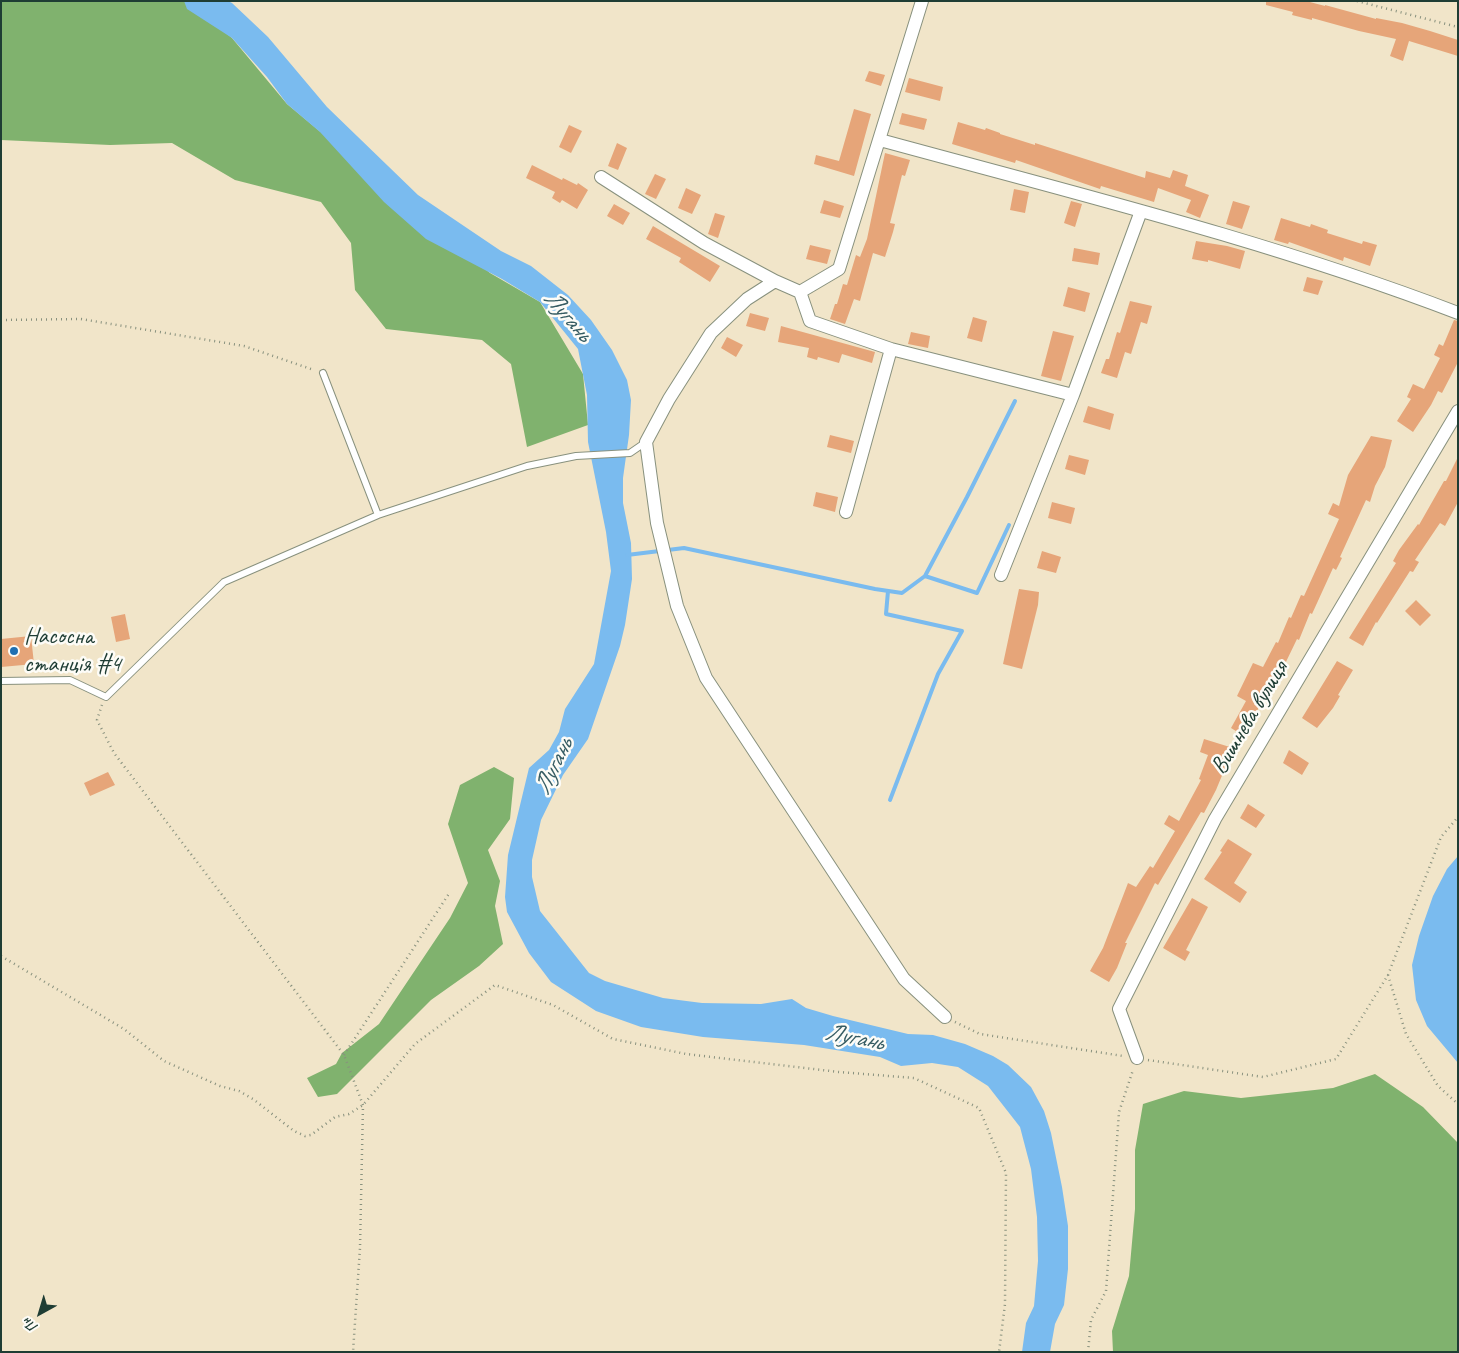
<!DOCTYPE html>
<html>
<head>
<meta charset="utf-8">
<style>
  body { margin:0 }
  #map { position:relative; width:1459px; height:1353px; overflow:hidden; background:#f1e5c9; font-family:Caveat,sans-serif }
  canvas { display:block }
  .frame { position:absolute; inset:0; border:2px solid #1f3d34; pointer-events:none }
  .north { position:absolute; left:15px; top:1288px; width:50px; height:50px; -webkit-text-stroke:4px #fdfcf7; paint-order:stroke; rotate:219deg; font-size:14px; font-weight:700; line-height:20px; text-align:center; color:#1f3d34 }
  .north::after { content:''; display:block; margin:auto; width:18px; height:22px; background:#1f3d34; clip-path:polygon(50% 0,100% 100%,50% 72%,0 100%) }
</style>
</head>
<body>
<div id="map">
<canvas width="1459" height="1353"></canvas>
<div class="frame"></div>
<div class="north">Пн</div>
</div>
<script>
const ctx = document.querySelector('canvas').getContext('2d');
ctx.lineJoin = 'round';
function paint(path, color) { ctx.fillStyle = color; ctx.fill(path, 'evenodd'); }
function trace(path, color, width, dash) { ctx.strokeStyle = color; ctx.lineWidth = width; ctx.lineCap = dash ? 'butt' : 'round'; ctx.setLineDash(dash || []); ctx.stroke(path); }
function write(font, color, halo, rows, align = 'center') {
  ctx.font = font + ' Caveat,sans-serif'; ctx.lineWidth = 5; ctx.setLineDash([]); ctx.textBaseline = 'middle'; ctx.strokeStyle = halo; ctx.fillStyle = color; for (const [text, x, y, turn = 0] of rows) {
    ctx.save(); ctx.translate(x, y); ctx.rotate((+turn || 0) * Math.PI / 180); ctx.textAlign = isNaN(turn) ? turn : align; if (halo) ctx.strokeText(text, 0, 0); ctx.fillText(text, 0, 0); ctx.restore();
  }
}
const forest = new Path2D(`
  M 1,1 L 188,1 L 232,38 L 287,104 L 490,273 L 540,302 L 583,374 L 588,425 L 527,447 L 511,364 L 482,340 L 386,329 L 355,290 L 351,243 L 321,202 L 235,180 L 172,143 L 110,145 L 1,140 Z
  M 494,767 L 514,778 L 510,819 L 488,850 L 500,881 L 495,906 L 503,944 L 479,966 L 431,1000 L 337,1094 L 318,1097 L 307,1078 L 336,1064 L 342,1053 L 379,1024 L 450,918 L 468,883 L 448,824 L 460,785 Z
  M 1375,1074 L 1423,1107 L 1458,1143 L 1458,1352 L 1113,1352 L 1112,1331 L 1129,1276 L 1135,1209 L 1135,1150 L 1143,1104 L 1184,1091 L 1241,1098 L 1333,1088 Z`);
const water = new Path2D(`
  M 184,1 L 228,1 L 232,3 L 268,37 L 327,107 L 418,195 L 501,251 L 531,266 L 568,295 L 591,320 L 612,350 L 627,380 L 631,400 L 629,435 L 623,478 L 623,503 L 631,543 L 632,579 L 625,625 L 620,646 L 588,739 L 563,775 L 541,820 L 532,860 L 532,877 L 540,911 L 589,973 L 605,981 L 663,998 L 702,1003 L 761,1004 L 792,999 L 806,1008 L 833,1016 L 908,1034 L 933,1035 L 965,1044 L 993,1056 L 1008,1065 L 1031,1087 L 1044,1111 L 1051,1133 L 1062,1187 L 1068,1226 L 1068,1269 L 1064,1305 L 1055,1324 L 1050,1352 L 1022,1352 L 1026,1323 L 1034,1306 L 1038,1261 L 1037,1217 L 1031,1169 L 1020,1127 L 988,1086 L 958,1067 L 932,1063 L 901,1066 L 880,1057 L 804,1045 L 703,1037 L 641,1027 L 596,1011 L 551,982 L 529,953 L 507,912 L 505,897 L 508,855 L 529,768 L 549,750 L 559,732 L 565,709 L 594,664 L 611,571 L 606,532 L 588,442 L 587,395 L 578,349 L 540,302 L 502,279 L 426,239 L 384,202 L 320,132 L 287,104 L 267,77 L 232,38 L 187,9 Z
  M 1458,856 L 1458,1063 L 1427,1026 L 1416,1000 L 1412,965 L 1419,936 L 1433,896 L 1447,869 Z`);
const stream = new Path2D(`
  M 627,555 L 684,548 L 875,589 L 902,593 L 925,576 L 967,497 L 1015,401
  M 925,576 L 977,593 L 1009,525
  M 888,591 L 886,614 L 962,631 L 938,674 L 890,800`);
const building = new Path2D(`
  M 1266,1 L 1306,1 L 1325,6 L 1325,5 L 1376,19 L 1376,18 L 1402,23 L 1430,31 L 1458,40 L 1458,56 L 1409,41 L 1403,61 L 1390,56 L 1396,39 L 1359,31 L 1312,18 L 1312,20 L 1292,15 L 1293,12 L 1266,5 Z
  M 869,71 L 885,75 L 881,86 L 865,81 Z
  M 909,78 L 943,87 L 940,101 L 905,92 Z
  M 854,109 L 871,114 L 854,176 L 814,164 L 816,155 L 839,161 Z
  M 902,113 L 927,119 L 924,130 L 899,124 Z
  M 958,122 L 985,130 L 986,128 L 1000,133 L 1000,134 L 1035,145 L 1035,143 L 1145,178 L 1146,171 L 1170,178 L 1173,170 L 1188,175 L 1185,186 L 1209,195 L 1200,218 L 1186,212 L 1191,200 L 1158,188 L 1154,202 L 1101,186 L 1100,189 L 1016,160 L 1015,163 L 952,144 Z
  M 569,125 L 582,131 L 571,153 L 559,147 Z
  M 617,143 L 627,148 L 618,170 L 608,166 Z
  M 885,153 L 910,160 L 905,176 L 902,175 L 890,223 L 895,224 L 893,232 L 885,257 L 873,253 L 860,301 L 854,299 L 845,324 L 830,319 L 835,304 L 837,304 L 843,284 L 847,285 L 856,255 L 860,257 L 867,239 Z
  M 532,165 L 562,180 L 563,178 L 577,185 L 578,183 L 588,190 L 577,209 L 562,200 L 560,203 L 552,198 L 555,192 L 526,178 Z
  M 655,174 L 666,179 L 656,199 L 645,194 Z
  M 686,188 L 701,195 L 692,214 L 678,208 Z
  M 1014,189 L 1029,192 L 1025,213 L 1010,210 Z
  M 824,200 L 844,206 L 840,218 L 820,213 Z
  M 1071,201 L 1082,204 L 1075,227 L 1064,223 Z
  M 1233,201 L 1250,206 L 1242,229 L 1226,224 Z
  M 614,204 L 630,213 L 623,225 L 607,216 Z
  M 715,213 L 725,216 L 718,238 L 708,234 Z
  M 1281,218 L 1310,227 L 1311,224 L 1328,230 L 1327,233 L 1362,244 L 1363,241 L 1377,245 L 1370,266 L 1344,257 L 1343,261 L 1289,242 L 1288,244 L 1274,240 Z
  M 653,226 L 720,266 L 710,282 L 679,262 L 681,258 L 646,239 Z
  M 1196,241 L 1227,246 L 1245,251 L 1240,269 L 1208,260 L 1208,262 L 1192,259 Z
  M 810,245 L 831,250 L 827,264 L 806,259 Z
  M 1074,248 L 1100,253 L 1098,265 L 1072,261 Z
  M 1307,277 L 1323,281 L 1318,295 L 1303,291 Z
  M 1068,287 L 1090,293 L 1085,312 L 1063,306 Z
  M 1130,301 L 1152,306 L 1147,324 L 1141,322 L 1131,354 L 1125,352 L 1117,378 L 1101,373 L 1106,359 L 1109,359 L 1117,332 L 1120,333 Z
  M 750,313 L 769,318 L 765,331 L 746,326 Z
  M 973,317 L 987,321 L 982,342 L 967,338 Z
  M 1454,320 L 1458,321 L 1458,362 L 1442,393 L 1438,391 L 1431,405 L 1413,432 L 1397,421 L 1411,399 L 1407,397 L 1413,384 L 1424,389 L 1440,358 L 1434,355 L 1439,344 L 1443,346 Z
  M 781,326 L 875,352 L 872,363 L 842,354 L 839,363 L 818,357 L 817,360 L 807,357 L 809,348 L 778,342 Z
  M 1053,331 L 1074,336 L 1061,381 L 1041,376 Z
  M 911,332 L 930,336 L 928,348 L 908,344 Z
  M 727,337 L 743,345 L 736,357 L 721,348 Z
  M 1088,406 L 1114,414 L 1110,430 L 1083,422 Z
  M 830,435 L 854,441 L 851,453 L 827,447 Z
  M 1371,436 L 1392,440 L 1385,467 L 1375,486 L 1370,502 L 1366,500 L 1340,557 L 1342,558 L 1336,570 L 1333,568 L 1312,614 L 1310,613 L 1299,640 L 1297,639 L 1284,666 L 1282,665 L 1272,687 L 1270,686 L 1244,736 L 1231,728 L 1246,701 L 1237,696 L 1253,663 L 1263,667 L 1276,642 L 1278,643 L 1289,617 L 1291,618 L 1301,595 L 1304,596 L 1339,519 L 1328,514 L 1333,503 L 1339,506 L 1348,475 Z
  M 1069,455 L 1089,460 L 1085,475 L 1065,469 Z
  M 1458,457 L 1458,502 L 1445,526 L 1440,523 L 1415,560 L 1419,562 L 1413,572 L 1410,571 L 1377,623 L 1376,622 L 1363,646 L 1349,638 L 1396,563 L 1393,561 L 1399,550 L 1418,524 L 1419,525 L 1444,481 L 1446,481 Z
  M 816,492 L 838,497 L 835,512 L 813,506 Z
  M 1052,502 L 1075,508 L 1071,524 L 1048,518 Z
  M 1042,551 L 1061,557 L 1056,573 L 1037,568 Z
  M 1019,589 L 1039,592 L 1038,605 L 1022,669 L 1003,664 Z
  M 1416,600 L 1431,615 L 1420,626 L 1405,611 Z
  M 125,614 L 130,639 L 116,642 L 111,617 Z
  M 31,636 L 34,664 L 1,667 L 1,639 Z
  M 1337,661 L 1353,670 L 1338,695 L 1340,696 L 1333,708 L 1317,728 L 1302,718 Z
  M 1204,739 L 1233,748 L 1229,761 L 1228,761 L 1216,790 L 1204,813 L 1201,812 L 1158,885 L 1155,883 L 1125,943 L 1127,943 L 1117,968 L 1109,982 L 1090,971 L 1103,948 L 1128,883 L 1136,887 L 1150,866 L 1153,868 L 1175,831 L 1164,824 L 1169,815 L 1179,821 L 1201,780 L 1199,779 L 1208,755 L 1200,752 Z
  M 1289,750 L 1309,763 L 1302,775 L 1283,763 Z
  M 108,772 L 115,785 L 90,796 L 84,783 Z
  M 1248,804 L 1265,815 L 1256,828 L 1240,818 Z
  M 1228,839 L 1252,854 L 1234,883 L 1247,892 L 1240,903 L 1204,879 L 1222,852 L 1220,851 Z
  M 1192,898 L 1208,907 L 1186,950 L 1190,952 L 1185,961 L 1163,948 Z`);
const path = new Path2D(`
  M 1357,1 L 1458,27
  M 1,320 L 81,319 L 244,346 L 314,370
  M 102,705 L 97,720 L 114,753 L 344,1055 L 363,1105 L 360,1248 L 353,1352
  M 1,956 L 124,1029 L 164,1061 L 220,1086 L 239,1091 L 253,1099 L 294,1131 L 305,1136 L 311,1135 L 335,1117 L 349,1114 L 363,1105 L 415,1044 L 495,985 L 553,1005 L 613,1039 L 686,1054 L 839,1072 L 914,1078 L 979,1108 L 1006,1173 L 1005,1304 L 999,1352
  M 1388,975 L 1406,1034 L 1438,1086 L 1458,1104
  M 955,1022 L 980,1034 L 1123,1056
  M 344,1055 L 450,892
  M 1148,1060 L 1263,1077 L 1336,1059 L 1388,975 L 1441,837 L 1458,817
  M 1088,1352 L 1091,1320 L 1106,1291 L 1119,1112 L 1133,1070`);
const service = new Path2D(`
  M 323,373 L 378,515 L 527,466 L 576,456 L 630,453 L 646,442
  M 1,681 L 70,680 L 106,697 L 224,582 L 378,515`);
const minor = new Path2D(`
  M 922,1 L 839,269 L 800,292 L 775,281 L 747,299 L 711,333 L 669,399 L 646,442 L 657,523 L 677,606 L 706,678 L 904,979 L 945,1017
  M 880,140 C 1074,193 1270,241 1458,313
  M 601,177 L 704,243 L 775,281
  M 800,292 L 810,321 L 891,349 L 1073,395
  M 846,512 L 891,349
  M 1001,575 L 1073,395 L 1141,211
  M 1137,1058 L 1119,1009 L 1215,819 L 1458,411`);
const markers = [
  [14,651,5,"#1f6fb2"]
];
const poiNames = [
  ["Насосна",24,637],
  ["станція #4",24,665]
];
const streetNames = [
  ["Вишнева вулиця",1250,718,-59]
];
const waterNames = [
  ["Лугань",567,316,49],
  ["Лугань",554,767,-64],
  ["Лугань",854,1038,11]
];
paint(forest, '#80b26e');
paint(water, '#7abbef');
trace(stream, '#7abbef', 4);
paint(building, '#e6a579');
trace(service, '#88917e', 8);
trace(minor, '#88917e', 14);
trace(path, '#88917e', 2.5, [1, 4]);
trace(service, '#fff', 6);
trace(minor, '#fff', 12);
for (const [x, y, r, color] of markers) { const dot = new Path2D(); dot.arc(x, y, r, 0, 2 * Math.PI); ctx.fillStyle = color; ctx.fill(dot); trace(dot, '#fdfcf7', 2); }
write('24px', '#1f3d34', '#fdfcf7', poiNames, 'left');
write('24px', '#1f3d34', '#fdfcf7', streetNames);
write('italic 25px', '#365c63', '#fdfcf7', waterNames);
</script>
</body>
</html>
